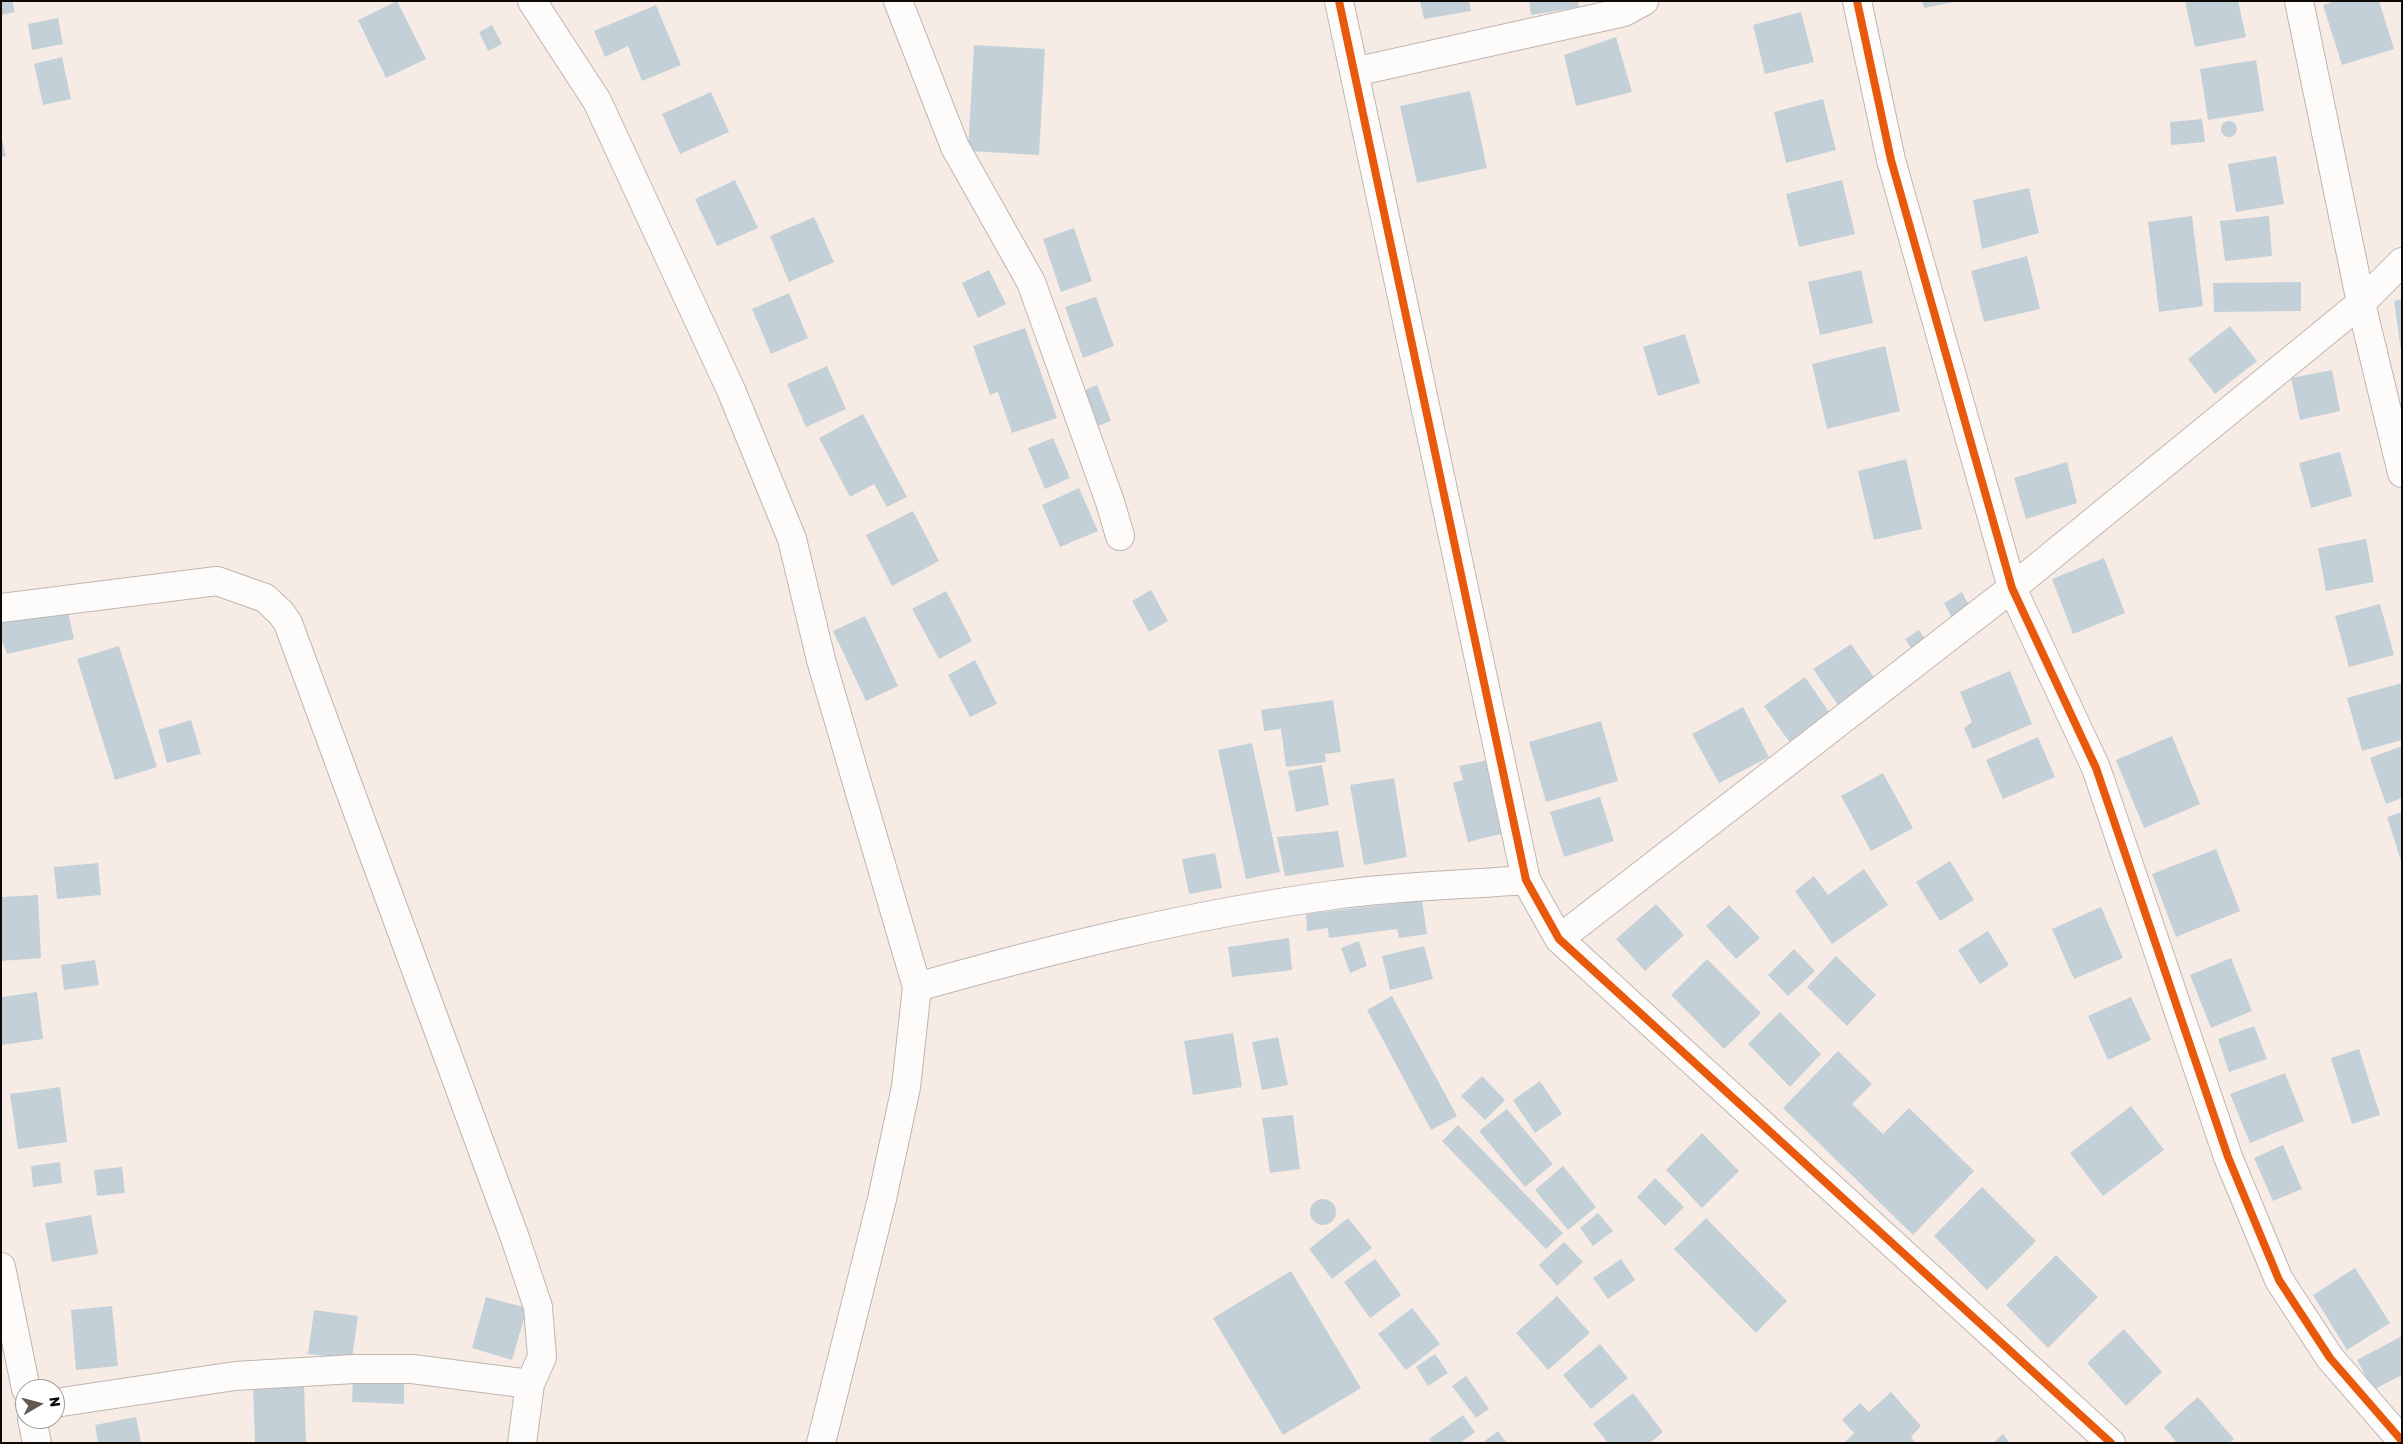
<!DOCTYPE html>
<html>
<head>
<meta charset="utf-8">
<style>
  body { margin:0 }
  #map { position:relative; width:2403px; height:1444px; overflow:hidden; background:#f7ece5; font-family:Rubik,sans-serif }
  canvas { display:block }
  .frame { position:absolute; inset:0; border:2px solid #100a06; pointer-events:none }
  .north { position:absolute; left:15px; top:1379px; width:50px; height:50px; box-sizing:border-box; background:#fff; border:1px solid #9f9d9b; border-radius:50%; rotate:82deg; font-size:14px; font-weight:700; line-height:20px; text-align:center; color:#100a06 }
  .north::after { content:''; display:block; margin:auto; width:18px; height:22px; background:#615954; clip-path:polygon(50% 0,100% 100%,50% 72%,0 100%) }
</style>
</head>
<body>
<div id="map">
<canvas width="2403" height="1444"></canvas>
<div class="frame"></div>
<div class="north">N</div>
</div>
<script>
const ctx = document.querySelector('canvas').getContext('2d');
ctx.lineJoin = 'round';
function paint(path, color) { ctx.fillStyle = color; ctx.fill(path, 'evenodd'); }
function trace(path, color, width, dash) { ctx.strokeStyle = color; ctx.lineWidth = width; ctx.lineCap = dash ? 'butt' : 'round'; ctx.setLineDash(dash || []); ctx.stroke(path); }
const building = new Path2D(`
  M 1,1 L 12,1 L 15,12 L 1,15 Z
  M 397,1 L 426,59 L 386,78 L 358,20 Z
  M 1420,1 L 1469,1 L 1471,11 L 1424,19 Z
  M 1529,1 L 1578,1 L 1579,7 L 1531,15 Z
  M 1922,1 L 1954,1 L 1954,2 L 1924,8 Z
  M 2185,1 L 2238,1 L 2246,37 L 2195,47 Z
  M 2335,1 L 2379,1 L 2394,49 L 2342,65 L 2323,5 Z
  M 656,5 L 681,65 L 642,81 L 628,46 L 605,57 L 594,31 Z
  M 1801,12 L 1814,62 L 1765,74 L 1753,25 Z
  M 58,18 L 63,44 L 32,50 L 28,24 Z
  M 492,25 L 502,44 L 488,51 L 479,32 Z
  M 1616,37 L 1632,92 L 1576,106 L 1564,55 Z
  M 974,45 L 1045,49 L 1039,155 L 968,151 Z
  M 62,57 L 71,99 L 43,105 L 34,64 Z
  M 2256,60 L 2264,111 L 2208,120 L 2200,69 Z
  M 1470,91 L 1487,168 L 1417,183 L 1400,106 Z
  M 711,92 L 729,132 L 680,154 L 662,114 Z
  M 1823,99 L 1836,150 L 1786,163 L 1774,112 Z
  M 2202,119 L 2205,142 L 2171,145 L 2170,122 Z
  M2221 129a8 8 0 1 1 16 0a8 8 0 1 1-16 0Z
  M 1,136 L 6,156 L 1,157 Z
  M 2276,156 L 2284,204 L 2236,212 L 2228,164 Z
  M 735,180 L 758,228 L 717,246 L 695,199 Z
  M 1842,180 L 1855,234 L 1799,247 L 1786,194 Z
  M 2029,188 L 2039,233 L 1982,249 L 1973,200 Z
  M 2192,216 L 2203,306 L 2159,312 L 2148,222 Z
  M 2269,216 L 2272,256 L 2225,261 L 2220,221 Z
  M 814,217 L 834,262 L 789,282 L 770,236 Z
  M 1074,228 L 1092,281 L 1061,292 L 1043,239 Z
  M 2027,256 L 2040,309 L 1984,322 L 1971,271 Z
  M 989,270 L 1006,304 L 978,318 L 962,283 Z
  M 1861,270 L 1873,323 L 1820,335 L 1808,282 Z
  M 2301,282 L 2301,311 L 2214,312 L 2213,283 Z
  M 789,293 L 808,338 L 771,354 L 752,309 Z
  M 1096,297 L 1114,346 L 1083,358 L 1065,307 Z
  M 2402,299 L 2402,351 L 2401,351 L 2394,301 Z
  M 2230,326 L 2257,361 L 2215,394 L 2188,359 Z
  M 1025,328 L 1057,418 L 1012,433 L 998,392 L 990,395 L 973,346 Z
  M 1685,334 L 1700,383 L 1658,396 L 1643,347 Z
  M 1885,346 L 1900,411 L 1827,429 L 1812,364 Z
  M 827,366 L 846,409 L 806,427 L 787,384 Z
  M 2332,370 L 2340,411 L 2300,420 L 2291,378 Z
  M 1097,385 L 1111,421 L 1095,427 L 1082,391 Z
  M 863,414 L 907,497 L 887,507 L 874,484 L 850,497 L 819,438 Z
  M 1053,438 L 1070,478 L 1045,489 L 1028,448 Z
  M 2340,452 L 2352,496 L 2311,508 L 2299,463 Z
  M 1906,459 L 1922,529 L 1874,540 L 1858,471 Z
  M 2067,462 L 2077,503 L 2026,519 L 2014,478 Z
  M 1079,488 L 1098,531 L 1060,547 L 1042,505 Z
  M 913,511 L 939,561 L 892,586 L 866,535 Z
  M 2366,539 L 2374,582 L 2326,591 L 2318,548 Z
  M 2104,558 L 2125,613 L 2073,634 L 2052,579 Z
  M 1151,590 L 1168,621 L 1149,632 L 1132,601 Z
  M 946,591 L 972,641 L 939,659 L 912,609 Z
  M 1962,592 L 1970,607 L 1952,618 L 1944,603 Z
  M 2380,604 L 2394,655 L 2349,667 L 2335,616 Z
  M 67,607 L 74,639 L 7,654 L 1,638 L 1,622 Z
  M 865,616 L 898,686 L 866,701 L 833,631 Z
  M 1919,630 L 1930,647 L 1916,655 L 1905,639 Z
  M 1851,644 L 1878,683 L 1840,708 L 1813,669 Z
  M 119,646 L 157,767 L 115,780 L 77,659 Z
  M 975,660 L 997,704 L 970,717 L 948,675 Z
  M 2010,671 L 2032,724 L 1973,749 L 1964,728 L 1972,722 L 1960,692 Z
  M 1805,677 L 1833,718 L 1793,747 L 1764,706 Z
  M 2402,683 L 2402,740 L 2362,751 L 2347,698 Z
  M 1333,700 L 1341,752 L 1325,754 L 1326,762 L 1286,767 L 1281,729 L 1264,731 L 1261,710 Z
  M 1743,707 L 1769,757 L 1719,783 L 1692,734 Z
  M 191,720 L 201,754 L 167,763 L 158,730 Z
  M 1601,721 L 1618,781 L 1546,802 L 1529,742 Z
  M 2172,736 L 2200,804 L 2144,828 L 2116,760 Z
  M 2038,737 L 2055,777 L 2003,799 L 1986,760 Z
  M 1252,743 L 1280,872 L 1246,879 L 1218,750 Z
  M 2402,746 L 2402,798 L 2386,804 L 2370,758 Z
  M 1488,760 L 1505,833 L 1468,842 L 1453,783 L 1463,780 L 1459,766 Z
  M 1322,765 L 1329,805 L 1296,812 L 1288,771 Z
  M 1883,773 L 1913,828 L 1871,851 L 1841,796 Z
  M 1394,778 L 1407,857 L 1364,865 L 1350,785 Z
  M 1600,797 L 1614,841 L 1564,857 L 1550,812 Z
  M 2402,812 L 2402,861 L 2401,861 L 2387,817 Z
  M 1338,831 L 1344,867 L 1285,876 L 1277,837 Z
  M 2216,849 L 2240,911 L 2176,937 L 2152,874 Z
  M 1215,853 L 1222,888 L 1189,894 L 1182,859 Z
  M 1950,861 L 1974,900 L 1940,921 L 1916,882 Z
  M 98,863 L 101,895 L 57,899 L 54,867 Z
  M 1864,869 L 1888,905 L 1832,944 L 1795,891 L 1814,876 L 1828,895 Z
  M 38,895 L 41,958 L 1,961 L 1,897 Z
  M 1422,900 L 1427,934 L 1399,938 L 1397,929 L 1329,938 L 1328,928 L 1307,931 L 1306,914 Z
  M 1656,904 L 1684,935 L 1645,971 L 1616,939 Z
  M 1729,905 L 1760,938 L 1736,959 L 1706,926 Z
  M 2101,907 L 2123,958 L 2074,979 L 2052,929 Z
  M 1988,931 L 2009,965 L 1980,984 L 1958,950 Z
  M 1289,938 L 1292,970 L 1232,977 L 1228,947 Z
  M 1359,941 L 1367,966 L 1350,973 L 1341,948 Z
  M 1424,946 L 1433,979 L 1390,990 L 1382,956 Z
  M 1794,949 L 1815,971 L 1788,996 L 1768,975 Z
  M 1836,956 L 1876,995 L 1847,1026 L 1807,987 Z
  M 2231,958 L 2252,1011 L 2211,1028 L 2190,975 Z
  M 1707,959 L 1761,1013 L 1724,1049 L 1671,995 Z
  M 95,960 L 99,985 L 64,990 L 61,965 Z
  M 37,992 L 43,1039 L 1,1045 L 1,997 Z
  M 1392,996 L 1457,1116 L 1431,1130 L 1367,1010 Z
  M 2131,997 L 2151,1040 L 2108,1060 L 2088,1016 Z
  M 1780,1012 L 1821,1054 L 1790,1087 L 1748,1044 Z
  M 2254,1026 L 2267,1059 L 2229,1072 L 2218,1039 Z
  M 1233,1033 L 1242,1087 L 1193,1095 L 1184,1041 Z
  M 1278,1037 L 1288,1085 L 1262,1090 L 1252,1042 Z
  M 2359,1049 L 2380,1115 L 2352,1124 L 2331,1058 Z
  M 1838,1051 L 1872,1084 L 1852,1104 L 1883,1134 L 1909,1108 L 1974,1171 L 1913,1235 L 1783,1108 Z
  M 2285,1073 L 2304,1121 L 2250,1143 L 2230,1094 Z
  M 1482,1076 L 1505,1100 L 1485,1120 L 1461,1096 Z
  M 1540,1081 L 1562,1114 L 1535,1133 L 1513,1100 Z
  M 60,1087 L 67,1142 L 18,1149 L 10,1094 Z
  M 2131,1106 L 2164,1150 L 2103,1196 L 2070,1153 Z
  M 1507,1109 L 1553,1164 L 1525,1187 L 1479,1131 Z
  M 1293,1115 L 1300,1169 L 1270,1173 L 1262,1118 Z
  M 1458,1125 L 1563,1233 L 1546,1249 L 1442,1141 Z
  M 1702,1133 L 1739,1171 L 1702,1208 L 1666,1170 Z
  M 2283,1145 L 2302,1189 L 2273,1201 L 2254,1158 Z
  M 60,1162 L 62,1183 L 33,1187 L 31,1166 Z
  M 1563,1166 L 1596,1207 L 1568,1230 L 1535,1190 Z
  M 122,1167 L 125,1193 L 97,1196 L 94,1170 Z
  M 1655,1178 L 1684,1207 L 1665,1226 L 1637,1197 Z
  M 1982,1187 L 2036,1241 L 1987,1290 L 1934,1236 Z
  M1310 1212a13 13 0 1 1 26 0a13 13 0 1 1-26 0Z
  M 1598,1213 L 1613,1231 L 1593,1246 L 1580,1228 Z
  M 91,1215 L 98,1254 L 52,1262 L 45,1223 Z
  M 1348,1218 L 1372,1248 L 1332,1279 L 1309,1249 Z
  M 1706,1218 L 1787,1301 L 1756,1333 L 1674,1249 Z
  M 1564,1242 L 1583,1262 L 1557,1286 L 1539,1265 Z
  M 2056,1255 L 2098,1297 L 2048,1348 L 2006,1305 Z
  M 1375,1259 L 1401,1295 L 1370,1318 L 1344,1282 Z
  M 1621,1259 L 1635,1280 L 1608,1299 L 1593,1278 Z
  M 2355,1268 L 2390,1323 L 2347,1350 L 2313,1295 Z
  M 1291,1271 L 1361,1388 L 1283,1435 L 1213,1318 Z
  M 1557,1296 L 1590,1333 L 1548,1370 L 1516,1333 Z
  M 486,1297 L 527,1308 L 512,1360 L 472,1348 Z
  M 112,1306 L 118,1366 L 76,1370 L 71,1310 Z
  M 1412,1308 L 1440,1344 L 1406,1370 L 1378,1334 Z
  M 314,1310 L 358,1316 L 352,1359 L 308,1354 Z
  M 2124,1329 L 2162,1372 L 2126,1406 L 2087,1363 Z
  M 2402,1336 L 2402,1375 L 2373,1390 L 2357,1360 Z
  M 1600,1344 L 1628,1378 L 1591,1409 L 1563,1375 Z
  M 1435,1354 L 1448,1373 L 1428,1386 L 1416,1367 Z
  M 1466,1376 L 1489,1409 L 1476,1418 L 1452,1386 Z
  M 353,1378 L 404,1380 L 404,1404 L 352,1402 Z
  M 304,1383 L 306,1443 L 255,1443 L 253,1385 Z
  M 1891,1392 L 1921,1426 L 1911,1437 L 1915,1443 L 1844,1443 L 1854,1433 L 1842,1420 L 1860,1403 L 1869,1412 Z
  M 1633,1393 L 1663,1432 L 1650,1443 L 1608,1443 L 1593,1424 Z
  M 2198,1397 L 2234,1439 L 2229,1443 L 2177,1443 L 2164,1427 Z
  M 1463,1415 L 1475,1432 L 1460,1443 L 1432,1443 L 1429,1439 Z
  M 136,1417 L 141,1443 L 98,1443 L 95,1425 Z
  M 1498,1431 L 1507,1443 L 1482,1443 Z
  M 2003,1434 L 2010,1443 L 1993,1443 Z`);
const minor = new Path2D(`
  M 532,1 L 597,101 L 731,390 L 792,539 L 821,660 L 917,987 L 906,1087 L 882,1199 L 821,1443
  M 898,1 L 955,147 L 1031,282 L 1110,502 L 1120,536
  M 1339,1 L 1526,880 L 1559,939 L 2111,1443
  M 1857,1 L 1891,160 L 2012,588 L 2096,768 L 2228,1157 L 2279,1280 L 2330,1358 L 2402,1441
  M 2299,1 L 2361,303 L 2402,473
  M 1354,72 L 1624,12 L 1644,1
  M 1,608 L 217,581 L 265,598 L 281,613 L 288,623 L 515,1238 L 538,1307 L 542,1357 L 530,1384 L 522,1443
  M 1559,939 L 2012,588 L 2361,303 L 2402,262
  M 917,987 C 1055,948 1192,914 1334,895 C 1397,886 1462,885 1526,880
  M 1,1267 L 26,1389
  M 55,1403 L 235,1376 L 354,1369 L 412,1369 L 530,1384
  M 32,1419 L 37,1443`);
const cycleway = new Path2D(`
  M 1339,1 L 1526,880 L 1559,939 L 2111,1443
  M 1857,1 L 1891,160 L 2012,588 L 2096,768 L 2228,1157 L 2279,1280 L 2330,1358 L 2402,1441`);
paint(building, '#c4d0d8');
trace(minor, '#beb5b0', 30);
trace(minor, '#fefcfb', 28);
trace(cycleway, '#e8590c', 8);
</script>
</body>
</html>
